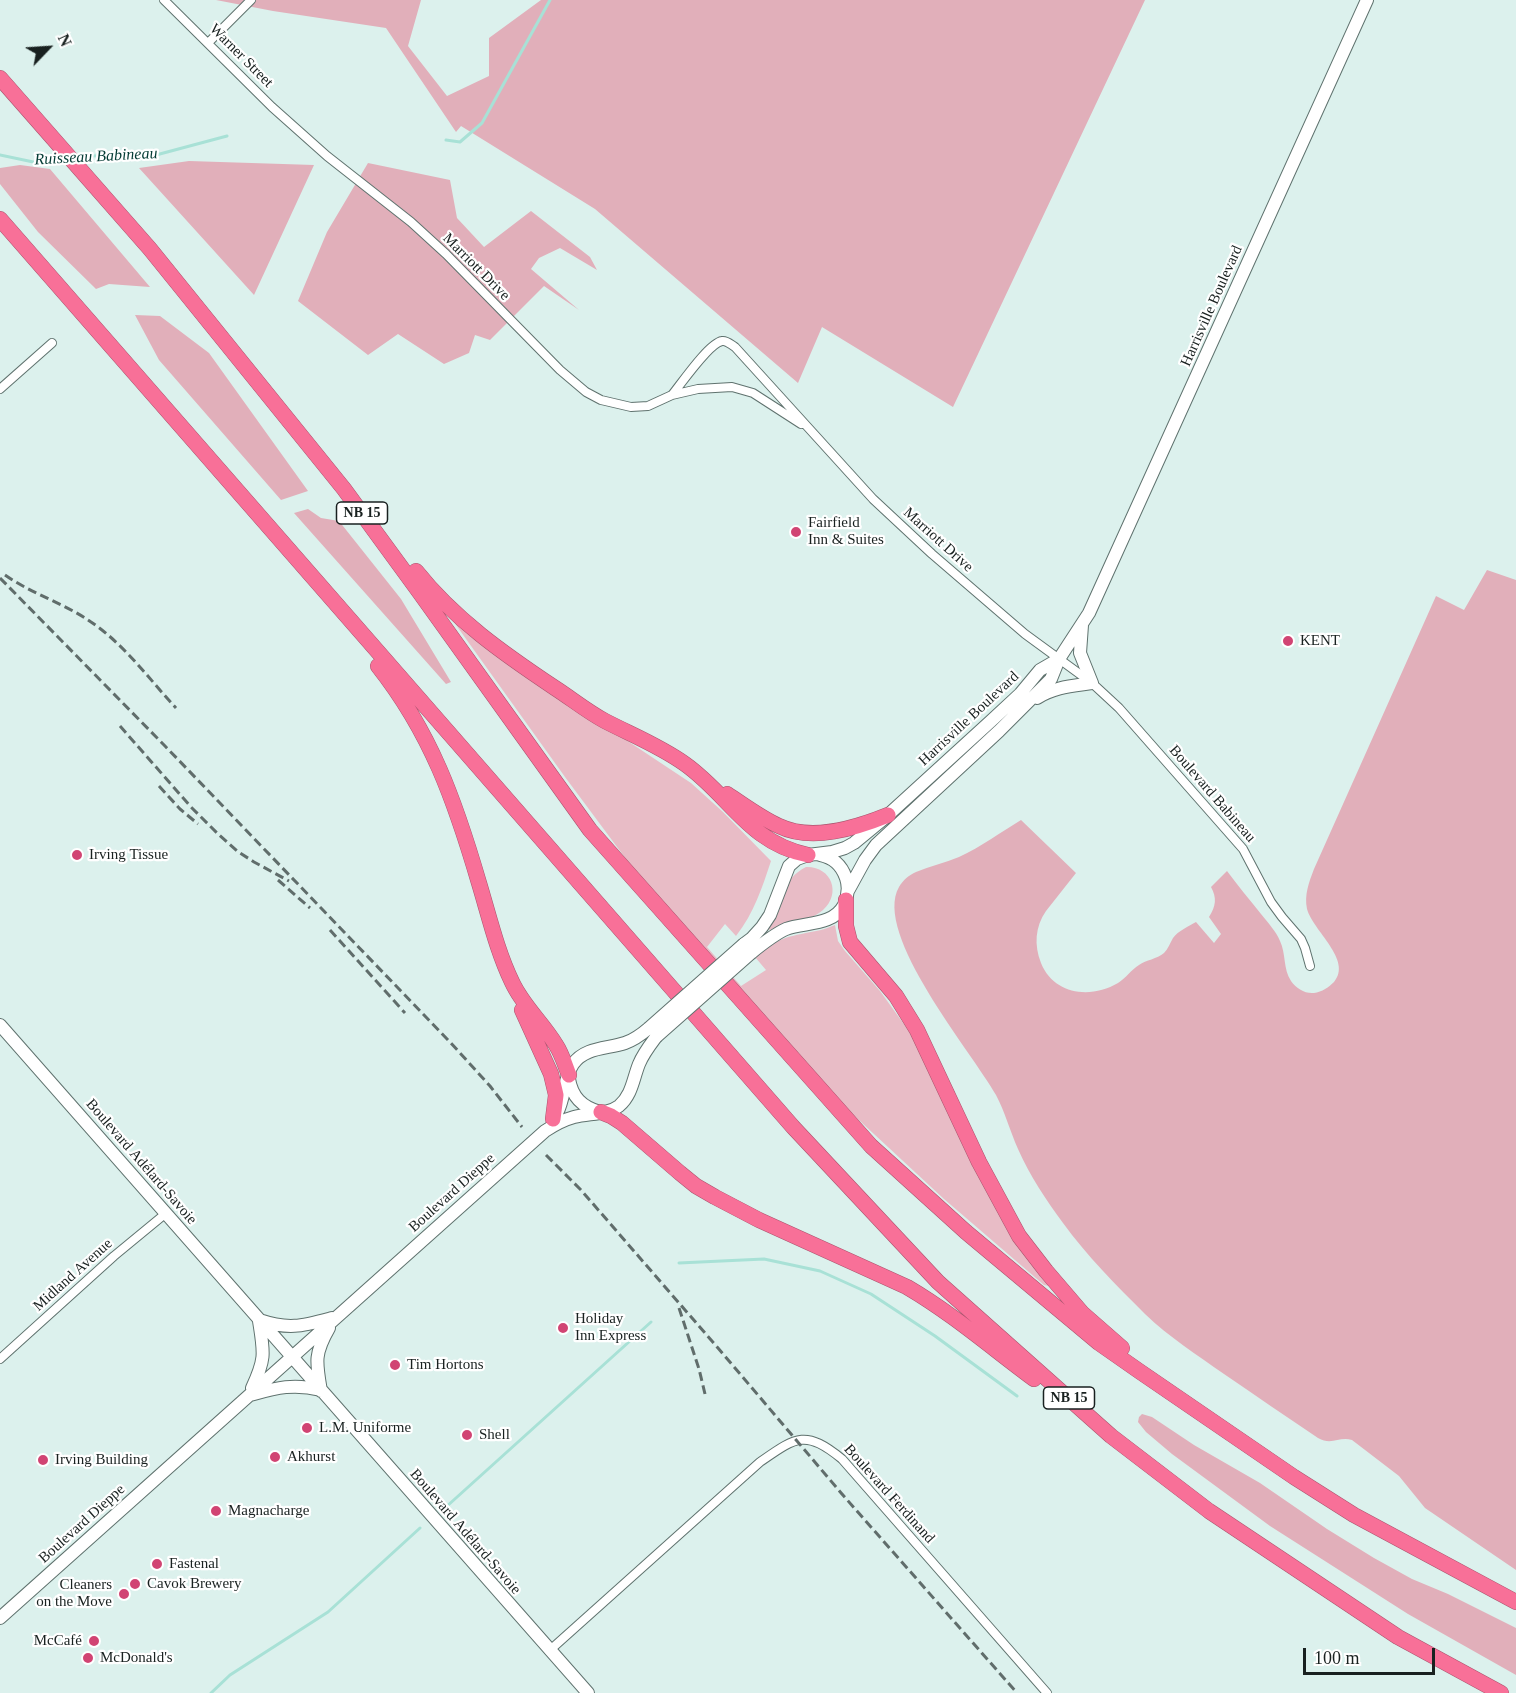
<!DOCTYPE html>
<html>
<head>
<meta charset="utf-8">
<style>
  body { margin:0 }
  #map { position:relative; width:1516px; height:1693px; overflow:hidden; background:#dcf1ed; font-family:"Times New Roman",serif }
  canvas { display:block }
  .north { position:absolute; left:18px; top:18px; width:60px; height:60px; -webkit-text-stroke:4px #fff; paint-order:stroke; rotate:65deg; font-size:16px; font-weight:700; line-height:24px; text-align:center; color:#192120 }
  .north::after { content:''; display:block; margin:auto; width:21px; height:27px; background:#192120; clip-path:polygon(50% 0,100% 100%,50% 72%,0 100%) }
  .scale { position:absolute; left:1303px; top:1648px; width:132px; height:27px; box-sizing:border-box; border:3px solid #192120; border-top:0; padding-left:8px; font-size:18px; line-height:21px; white-space:nowrap; color:#192120; -webkit-text-stroke:4px #fff; paint-order:stroke }
</style>
</head>
<body>
<div id="map">
<canvas width="1516" height="1693"></canvas>
<div class="north">N</div>
<div class="scale">100 m</div>
</div>
<script>
const ctx = document.querySelector('canvas').getContext('2d');
ctx.lineJoin = 'round';
function paint(path, color) { ctx.fillStyle = color; ctx.fill(path, 'evenodd'); }
function trace(path, color, width, dash) { ctx.strokeStyle = color; ctx.lineWidth = width; ctx.lineCap = dash ? 'butt' : 'round'; ctx.setLineDash(dash || []); ctx.stroke(path); }
function write(font, color, halo, rows, align = 'center') {
  ctx.font = font + ' "Times New Roman",serif'; ctx.lineWidth = 4.5; ctx.setLineDash([]); ctx.textBaseline = 'middle'; ctx.strokeStyle = halo; ctx.fillStyle = color; for (const [text, x, y, turn = 0] of rows) {
    ctx.save(); ctx.translate(x, y); ctx.rotate((+turn || 0) * Math.PI / 180); ctx.textAlign = isNaN(turn) ? turn : align; if (halo) ctx.strokeText(text, 0, 0); ctx.fillText(text, 0, 0); ctx.restore();
  }
}
const green = new Path2D(`
  M 451,618 L 611,730 L 691,783 L 723,812 L 771,861 C 762,888 754,913 736,936 L 725,924 L 707,947 L 741,986 L 766,970 L 755,957 C 780,937 786,937 816,931 C 823,930 829,927 835,925 L 838,941 L 845,951 L 880,991 L 906,1027 L 920,1049 L 1050,1285 L 1049,1286 L 1044,1285 L 944,1199 L 847,1109 L 661,902 L 629,863 L 565,777 Z
  M 806,867 C 831,866 842,893 823,910 C 808,923 787,921 770,930 L 767,928 C 777,906 783,878 806,867 Z`);
const forest = new Path2D(`
  M 216,0 L 421,0 L 408,46 L 447,96 L 489,76 L 489,38 L 541,0 L 1145,0 L 953,407 L 822,327 L 798,383 L 595,209 L 461,126 L 456,132 L 386,28 L 273,11 Z
  M 189,161 L 314,165 L 254,295 L 139,168 Z
  M 368,163 L 450,180 L 457,218 L 484,247 L 531,211 L 590,257 L 597,270 L 560,248 L 539,258 L 531,269 L 579,310 L 544,286 L 490,340 L 475,335 L 469,353 L 444,364 L 398,334 L 368,355 L 298,301 L 327,232 Z
  M 20,165 L 50,169 L 150,287 L 109,284 L 96,289 L 38,232 L 0,184 L 0,168 Z
  M 135,315 L 160,316 L 209,353 L 308,491 L 281,500 L 159,360 Z
  M 308,509 L 321,518 L 339,521 L 401,599 L 451,682 L 446,684 L 294,513 Z
  M 1487,570 L 1516,580 L 1516,1570 L 1425,1508 L 1399,1476 L 1352,1440 C 1339,1436 1332,1446 1318,1438 C 1287,1417 1256,1396 1224,1374 C 1197,1355 1169,1337 1145,1314 C 1116,1285 1087,1256 1063,1223 C 1046,1200 1030,1176 1018,1149 C 1010,1131 1005,1112 996,1095 C 972,1052 872,934 899,887 C 903,880 909,875 916,872 C 930,866 945,863 959,857 C 981,847 1001,832 1021,820 L 1076,873 L 1046,911 C 1035,927 1034,945 1041,963 C 1054,995 1091,999 1118,983 C 1126,978 1131,970 1139,965 C 1146,960 1157,959 1164,953 C 1168,949 1170,943 1173,938 C 1178,931 1189,926 1196,922 L 1214,943 L 1221,934 L 1209,917 C 1216,906 1217,898 1211,887 L 1227,871 C 1238,886 1250,900 1261,914 C 1268,923 1276,931 1280,941 C 1286,953 1283,969 1291,981 C 1296,988 1305,994 1314,993 C 1322,992 1329,987 1334,982 C 1353,960 1313,931 1307,909 C 1304,895 1309,882 1314,869 L 1436,596 L 1464,610 Z
  M 1142,1414 L 1152,1417 L 1194,1445 L 1260,1483 L 1327,1529 L 1374,1558 L 1412,1579 L 1448,1594 L 1516,1628 L 1516,1675 L 1408,1614 L 1270,1526 L 1172,1454 L 1146,1432 L 1138,1422 L 1139,1417 Z`);
const stream = new Path2D(`
  M 446,140 L 460,142 L 482,123 L 550,0
  M 0,155 L 38,163 L 63,159
  M 76,157 L 87,156 L 156,155 L 227,136
  M 679,1263 L 764,1259 L 820,1271 L 871,1294 L 935,1336 L 1017,1396
  M 446,1507 L 651,1322
  M 211,1693 L 230,1675 L 328,1612 L 420,1528`);
const street = new Path2D(`
  M 164,0 L 272,107 L 327,156 L 411,222 L 446,254 L 560,370 L 586,392 L 601,400 L 631,407 L 648,406 L 672,395 L 698,389 L 732,387 L 753,393 L 801,424
  M 208,43 L 251,0
  M 0,389 L 52,343
  M 672,395 C 681,384 709,343 722,341 C 727,340 731,345 735,347 L 873,499 L 932,554 L 1025,634 L 1092,683 L 1119,708 L 1243,849 L 1271,902 L 1282,917 L 1301,939 L 1305,948 L 1310,966
  M 0,1359 L 114,1256 L 165,1214
  M 549,1651 L 760,1462 C 796,1437 805,1429 842,1459 L 1047,1693`);
const secondary = new Path2D(`
  M 1037,698 C 1054,687 1072,686 1092,683 L 1080,653 L 1082,625
  M 848,891 L 865,860 L 876,845 L 999,731 L 1051,679 L 1059,659 L 1089,613 L 1367,0
  M 744,944 L 752,938 L 762,927 L 770,915 L 789,866 L 797,859 L 808,855 L 832,852 L 845,848 L 854,843 L 888,815 L 991,721 L 1020,694 L 1040,670 L 1059,659
  M 751,953 C 762,944 773,935 786,929 C 805,922 833,926 844,905 C 848,896 849,887 846,878 C 841,864 833,858 820,855
  M 0,1025 L 588,1693
  M 569,1079 C 572,1097 582,1107 600,1112
  M 557,1113 C 565,1098 564,1077 573,1064 C 585,1047 607,1049 625,1043 C 634,1040 642,1034 649,1028
  M 259,1320 C 289,1330 302,1326 332,1318
  M 252,1388 C 266,1358 264,1353 259,1321
  M 321,1391 C 316,1362 314,1354 329,1328
  M 250,1395 C 276,1388 293,1383 321,1390
  M 0,1618 L 545,1131 C 554,1125 563,1120 574,1117 C 588,1113 607,1115 619,1106 C 632,1095 633,1079 639,1064 C 643,1054 650,1045 656,1037`);
const highway = new Path2D(`
  M 0,78 L 150,249 L 344,489 L 420,593 L 590,830 L 871,1146 L 966,1232 L 1099,1343 L 1139,1371 L 1294,1477 L 1354,1515 L 1516,1602
  M 0,219 L 793,1127 L 938,1282 L 1111,1436 L 1209,1511 L 1398,1637 L 1501,1693
  M 416,571 C 454,619 504,654 555,688 C 572,699 588,712 605,721 C 632,735 660,746 685,764 C 730,796 749,843 808,855
  M 378,666 C 431,733 455,801 479,883 C 489,916 497,951 512,982 C 523,1006 543,1023 556,1045 C 562,1054 565,1065 569,1075
  M 727,794 C 744,805 761,818 779,826 C 812,842 856,828 888,815
  M 846,900 L 846,926 L 850,942 L 896,996 L 917,1030 L 979,1162 L 1019,1236 L 1046,1271 L 1082,1313 L 1122,1348
  M 522,1010 L 551,1074 L 556,1095 L 553,1119
  M 601,1112 L 611,1116 L 622,1123 L 680,1173 L 696,1186 L 715,1197 L 759,1220 L 907,1287 C 953,1314 992,1348 1034,1379`);
const rail = new Path2D(`
  M 5,575 C 32,594 64,603 91,622 C 124,644 149,679 176,708
  M 0,578 L 165,746 L 450,1042 L 490,1086 L 522,1127
  M 120,726 L 191,807 L 218,834 L 237,851 L 254,862 L 289,881
  M 159,786 L 180,809 L 198,824
  M 278,880 L 310,908
  M 330,930 L 405,1013
  M 546,1155 L 581,1190 L 718,1348 L 842,1494 L 1017,1693
  M 679,1308 L 699,1369 L 705,1394`);
const secondaryBridge = new Path2D(`
  M 649,1028 L 744,944
  M 656,1037 L 751,953`);
const markers = [
  [796,532,6,"#d14473"],
  [1288,641,6,"#d14473"],
  [77,855,6,"#d14473"],
  [563,1328,6,"#d14473"],
  [395,1365,6,"#d14473"],
  [307,1428,6,"#d14473"],
  [467,1435,6,"#d14473"],
  [275,1457,6,"#d14473"],
  [43,1460,6,"#d14473"],
  [216,1511,6,"#d14473"],
  [157,1564,6,"#d14473"],
  [135,1584,6,"#d14473"],
  [124,1594,6,"#d14473"],
  [94,1641,6,"#d14473"],
  [88,1658,6,"#d14473"]
];
const shields = [
  [362,513,51],
  [1069,1398,51]
];
const shieldNames = [
  ["NB 15",362,513],
  ["NB 15",1069,1398]
];
const streetNames = [
  ["Warner Street",241,56,45],
  ["Marriott Drive",476,267,45],
  ["Harrisville Boulevard",1212,306,-66],
  ["Marriott Drive",938,540,42],
  ["Harrisville Boulevard",969,719,-43],
  ["Boulevard Babineau",1212,794,49],
  ["Boulevard Adélard-Savoie",141,1162,49],
  ["Boulevard Dieppe",452,1193,-42],
  ["Midland Avenue",73,1275,-42],
  ["Boulevard Ferdinand",889,1494,48],
  ["Boulevard Dieppe",82,1524,-42],
  ["Boulevard Adélard-Savoie",465,1532,49]
];
const poiNames = [
  ["Fairfield",808,523],
  ["Inn & Suites",808,540],
  ["KENT",1300,641],
  ["Irving Tissue",89,855],
  ["Holiday",575,1319],
  ["Inn Express",575,1336],
  ["Tim Hortons",407,1365],
  ["L.M. Uniforme",319,1428],
  ["Shell",479,1435],
  ["Akhurst",287,1457],
  ["Irving Building",55,1460],
  ["Magnacharge",228,1511],
  ["Fastenal",169,1564],
  ["Cavok Brewery",147,1584],
  ["Cleaners",112,1585,"right"],
  ["on the Move",112,1602,"right"],
  ["McCafé",82,1641,"right"],
  ["McDonald's",100,1658]
];
const waterNames = [
  ["Ruisseau Babineau",96,157,-3]
];
paint(green, '#e8bcc6');
paint(forest, '#e1afba');
trace(stream, '#a8e1d6', 3);
trace(street, '#5f726e', 10);
trace(secondary, '#5f726e', 14);
trace(highway, '#aa546e', 16);
trace(street, '#fff', 8);
trace(secondary, '#fff', 12);
trace(highway, '#f87098', 15);
trace(rail, '#606d6b', 3, [9, 4.5]);
trace(secondaryBridge, '#5f726e', 14, []);
trace(secondaryBridge, '#fff', 12);
for (const [x, y, r, color] of markers) { const dot = new Path2D(); dot.arc(x, y, r, 0, 2 * Math.PI); ctx.fillStyle = color; ctx.fill(dot); trace(dot, '#fff', 2); }
for (const [x, y, w] of shields) { const box = new Path2D(); box.roundRect(x - w / 2, y - 11, w, 22, 4.5); ctx.fillStyle = '#fff'; ctx.fill(box); trace(box, '#192120', 1.5); }
write('bold 14px', '#192120', null, shieldNames);
write('15px', '#192120', '#fff', streetNames);
write('15px', '#192120', '#fff', poiNames, 'left');
write('italic 16px', '#043b34', '#fff', waterNames);
</script>
</body>
</html>
